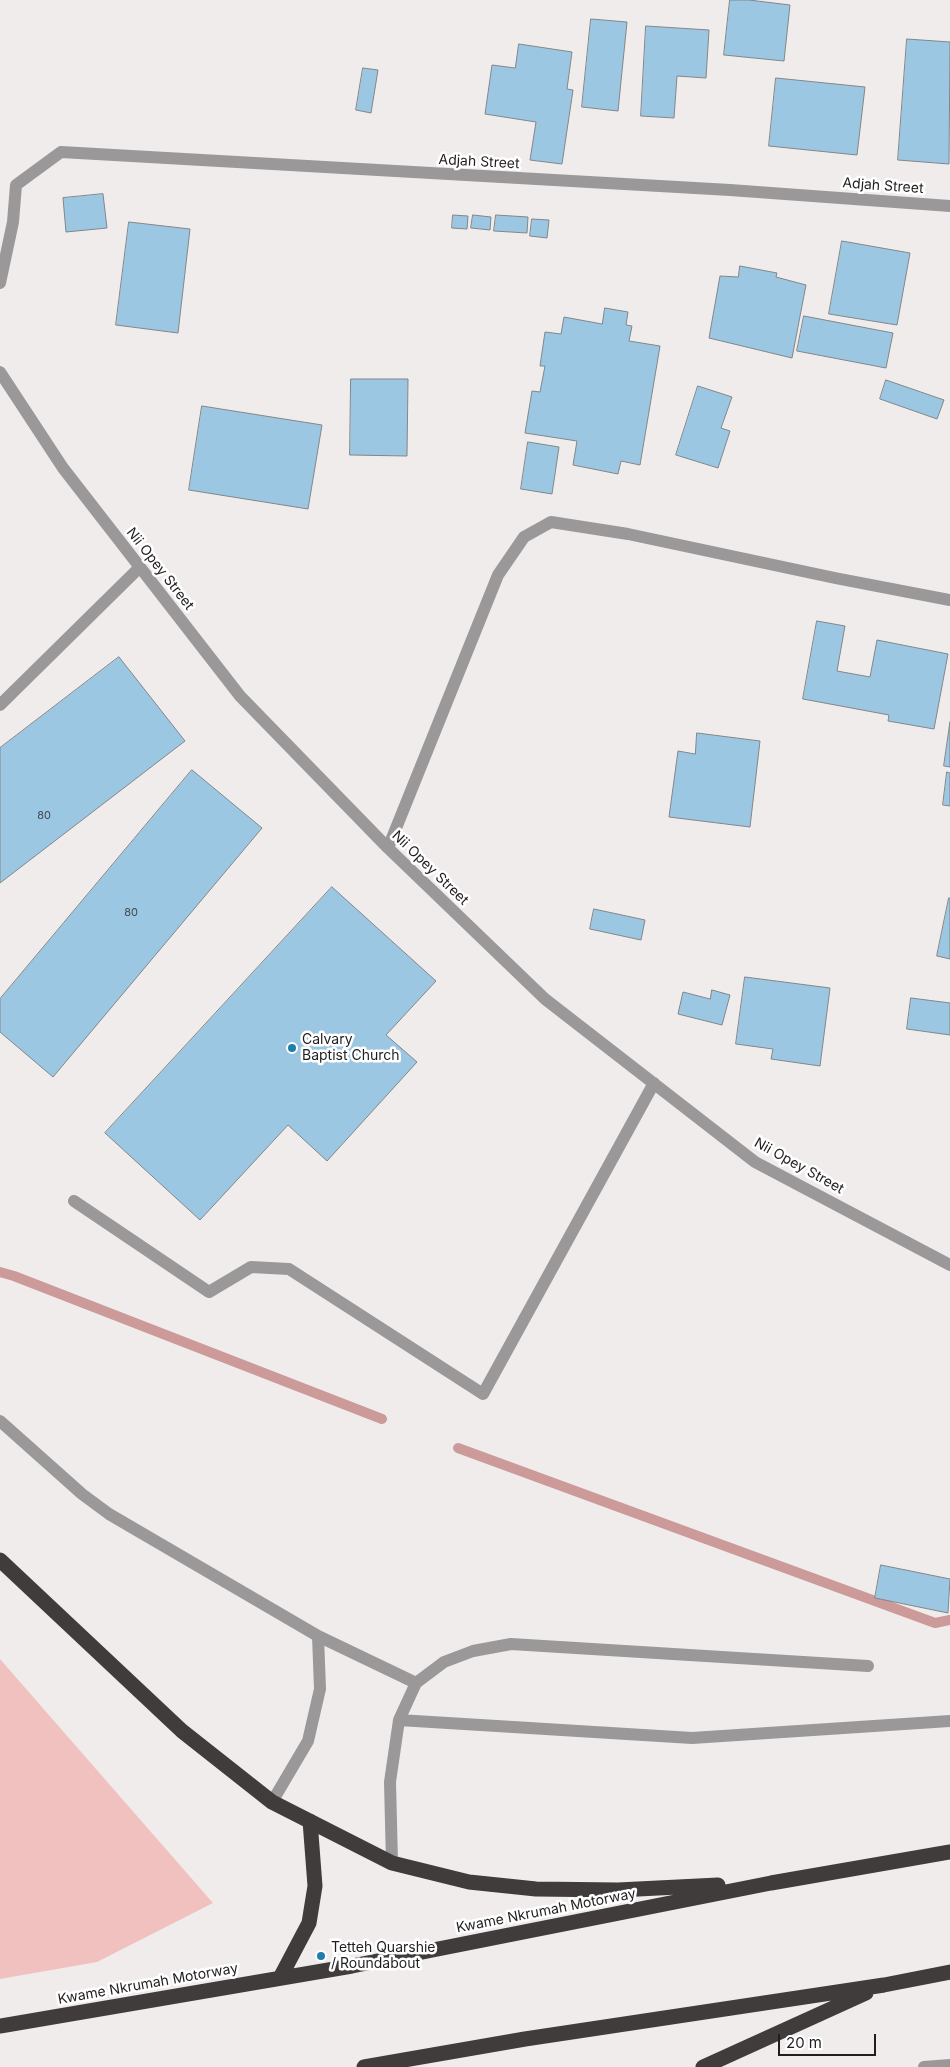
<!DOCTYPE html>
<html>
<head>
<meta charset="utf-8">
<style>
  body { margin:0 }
  #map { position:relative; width:950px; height:2067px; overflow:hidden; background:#f1ecec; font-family:Inter,sans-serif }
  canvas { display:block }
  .scale { position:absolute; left:778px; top:2034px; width:98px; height:22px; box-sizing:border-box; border:2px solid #201e1e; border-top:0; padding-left:6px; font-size:15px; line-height:18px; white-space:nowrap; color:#201e1e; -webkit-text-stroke:4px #fff; paint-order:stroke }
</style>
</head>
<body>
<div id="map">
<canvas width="950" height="2067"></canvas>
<div class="scale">20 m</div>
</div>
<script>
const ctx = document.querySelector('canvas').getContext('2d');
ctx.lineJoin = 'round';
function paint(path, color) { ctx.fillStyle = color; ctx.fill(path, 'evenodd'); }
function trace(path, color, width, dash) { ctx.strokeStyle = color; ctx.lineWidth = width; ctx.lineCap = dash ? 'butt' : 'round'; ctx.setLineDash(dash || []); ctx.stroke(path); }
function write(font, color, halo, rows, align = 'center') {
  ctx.font = font + ' Inter,sans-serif'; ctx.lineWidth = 5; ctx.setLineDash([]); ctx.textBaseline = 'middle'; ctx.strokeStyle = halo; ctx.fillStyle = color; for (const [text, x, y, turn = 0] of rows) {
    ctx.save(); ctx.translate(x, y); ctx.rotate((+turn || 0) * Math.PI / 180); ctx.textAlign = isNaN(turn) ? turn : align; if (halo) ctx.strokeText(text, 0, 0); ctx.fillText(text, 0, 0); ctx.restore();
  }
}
const green = new Path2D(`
  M 0,1659 L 213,1903 L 97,1962 L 0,1979 Z`);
const stream = new Path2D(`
  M 0,1272 L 14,1276 L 382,1419
  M 458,1448 L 935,1623 L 950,1620`);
const building = new Path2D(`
  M 730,0 L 749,0 L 790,5 L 784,61 L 724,55 Z
  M 591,19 L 627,22 L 618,111 L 582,107 Z
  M 646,26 L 709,30 L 706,78 L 677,76 L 674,118 L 641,116 Z
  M 907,39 L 950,42 L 949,164 L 898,160 Z
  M 519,44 L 572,52 L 567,89 L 573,90 L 562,164 L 530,160 L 536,122 L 485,114 L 492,65 L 515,68 Z
  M 363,68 L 378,70 L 371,113 L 356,110 Z
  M 776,78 L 865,87 L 857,155 L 769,146 Z
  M 103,194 L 107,228 L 66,232 L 63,198 Z
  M 453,215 L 468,216 L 467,229 L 452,228 Z
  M 473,215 L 491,217 L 490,230 L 471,228 Z
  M 496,215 L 528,217 L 527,233 L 494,231 Z
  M 532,219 L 549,220 L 547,238 L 530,236 Z
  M 129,222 L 190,229 L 178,333 L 116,325 Z
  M 842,241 L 910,253 L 897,325 L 829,314 Z
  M 740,266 L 777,273 L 776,277 L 806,285 L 792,358 L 709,338 L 720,276 L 738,277 Z
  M 605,308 L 628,312 L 626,325 L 632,326 L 629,341 L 660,346 L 640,465 L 621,461 L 618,474 L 573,465 L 577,441 L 525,433 L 532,391 L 540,392 L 545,366 L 540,366 L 545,332 L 561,334 L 564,317 L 602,324 Z
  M 804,316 L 893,333 L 886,368 L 797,351 Z
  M 351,379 L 408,379 L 407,456 L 350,455 Z
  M 886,380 L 944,400 L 937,419 L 880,399 Z
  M 698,386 L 732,397 L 721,428 L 730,431 L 718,468 L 676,455 Z
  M 202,406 L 322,425 L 308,509 L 189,490 Z
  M 528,442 L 559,447 L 552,494 L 521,489 Z
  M 817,621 L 845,626 L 837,671 L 870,677 L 877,640 L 948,654 L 934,729 L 888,721 L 889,715 L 803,699 Z
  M 119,657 L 185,741 L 0,883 L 0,748 Z
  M 950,722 L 950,767 L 944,766 Z
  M 697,733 L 760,741 L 750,827 L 669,817 L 678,751 L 695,754 Z
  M 192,770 L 262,828 L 53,1077 L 0,1032 L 0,999 Z
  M 947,772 L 950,773 L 950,806 L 943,805 Z
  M 332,887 L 436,981 L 386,1035 L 417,1062 L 327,1161 L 288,1125 L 200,1220 L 105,1133 Z
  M 949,898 L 950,898 L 950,959 L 937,956 Z
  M 594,909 L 645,920 L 641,940 L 590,929 Z
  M 745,977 L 830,988 L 820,1066 L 771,1059 L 773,1049 L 736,1044 Z
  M 712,990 L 730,995 L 722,1025 L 678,1014 L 683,992 L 710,999 Z
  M 911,998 L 950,1003 L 950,1035 L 907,1029 Z
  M 881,1565 L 950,1579 L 948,1613 L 875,1598 Z`);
const minor = new Path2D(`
  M 0,283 L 13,222 L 16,185 L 61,152 L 730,190 L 950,206
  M 0,372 L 63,468 L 240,696 L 388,848 L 545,999 L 755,1162 L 950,1265
  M 0,705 L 140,567
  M 388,848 L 498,575 L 524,537 L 551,522 L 628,534 L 835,578 L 950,600
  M 74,1201 L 209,1292 L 251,1267 L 289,1269 L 483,1394 L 654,1083
  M 0,1421 L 82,1494 L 109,1514 L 318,1636 L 416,1683
  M 399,1720 L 692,1738 L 950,1721
  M 272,1802 L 308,1741 L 320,1689 L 318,1636
  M 392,1863 L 390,1782 L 399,1720 L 416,1683 L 444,1662 L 473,1651 L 511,1644 L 868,1666
  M 924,2067 L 950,2065`);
const highway = new Path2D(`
  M 0,1560 L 182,1731 L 272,1802 L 392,1863 L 469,1882 L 536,1889 L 618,1890 L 718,1885
  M 280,1978 L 309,1923 L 315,1886 L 310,1821
  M 0,2026 L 352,1966 L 771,1883 L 950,1852
  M 364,2067 L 525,2039 L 884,1985 L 950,1972
  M 703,2067 L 866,1993`);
const markers = [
  [292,1048,5,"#237dab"],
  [321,1956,5,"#237dab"]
];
const numberNames = [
  ["80",44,816],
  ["80",131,913]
];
const streetNames = [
  ["Adjah Street",479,162,3],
  ["Adjah Street",883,186,4],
  ["Nii Opey Street",160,569,52],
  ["Nii Opey Street",430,868,44],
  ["Nii Opey Street",799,1166,29],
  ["Kwame Nkrumah Motorway",546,1911,-11],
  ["Kwame Nkrumah Motorway",148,1984,-10]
];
const poiNames = [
  ["Calvary",302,1040],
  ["Baptist Church",302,1056],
  ["Tetteh Quarshie",331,1948],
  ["/ Roundabout",331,1964]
];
paint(green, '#f1c1bf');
trace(stream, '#cb9a99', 10);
paint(building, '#9cc7e2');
trace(building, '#828688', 1);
trace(minor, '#9a9898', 12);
trace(highway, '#403c3c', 15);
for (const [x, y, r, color] of markers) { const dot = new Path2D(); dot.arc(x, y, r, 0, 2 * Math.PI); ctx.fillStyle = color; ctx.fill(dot); trace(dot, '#fff', 2); }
write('11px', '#3f484f', null, numberNames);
write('14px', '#201e1e', '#fff', streetNames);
write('14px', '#201e1e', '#fff', poiNames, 'left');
</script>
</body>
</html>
